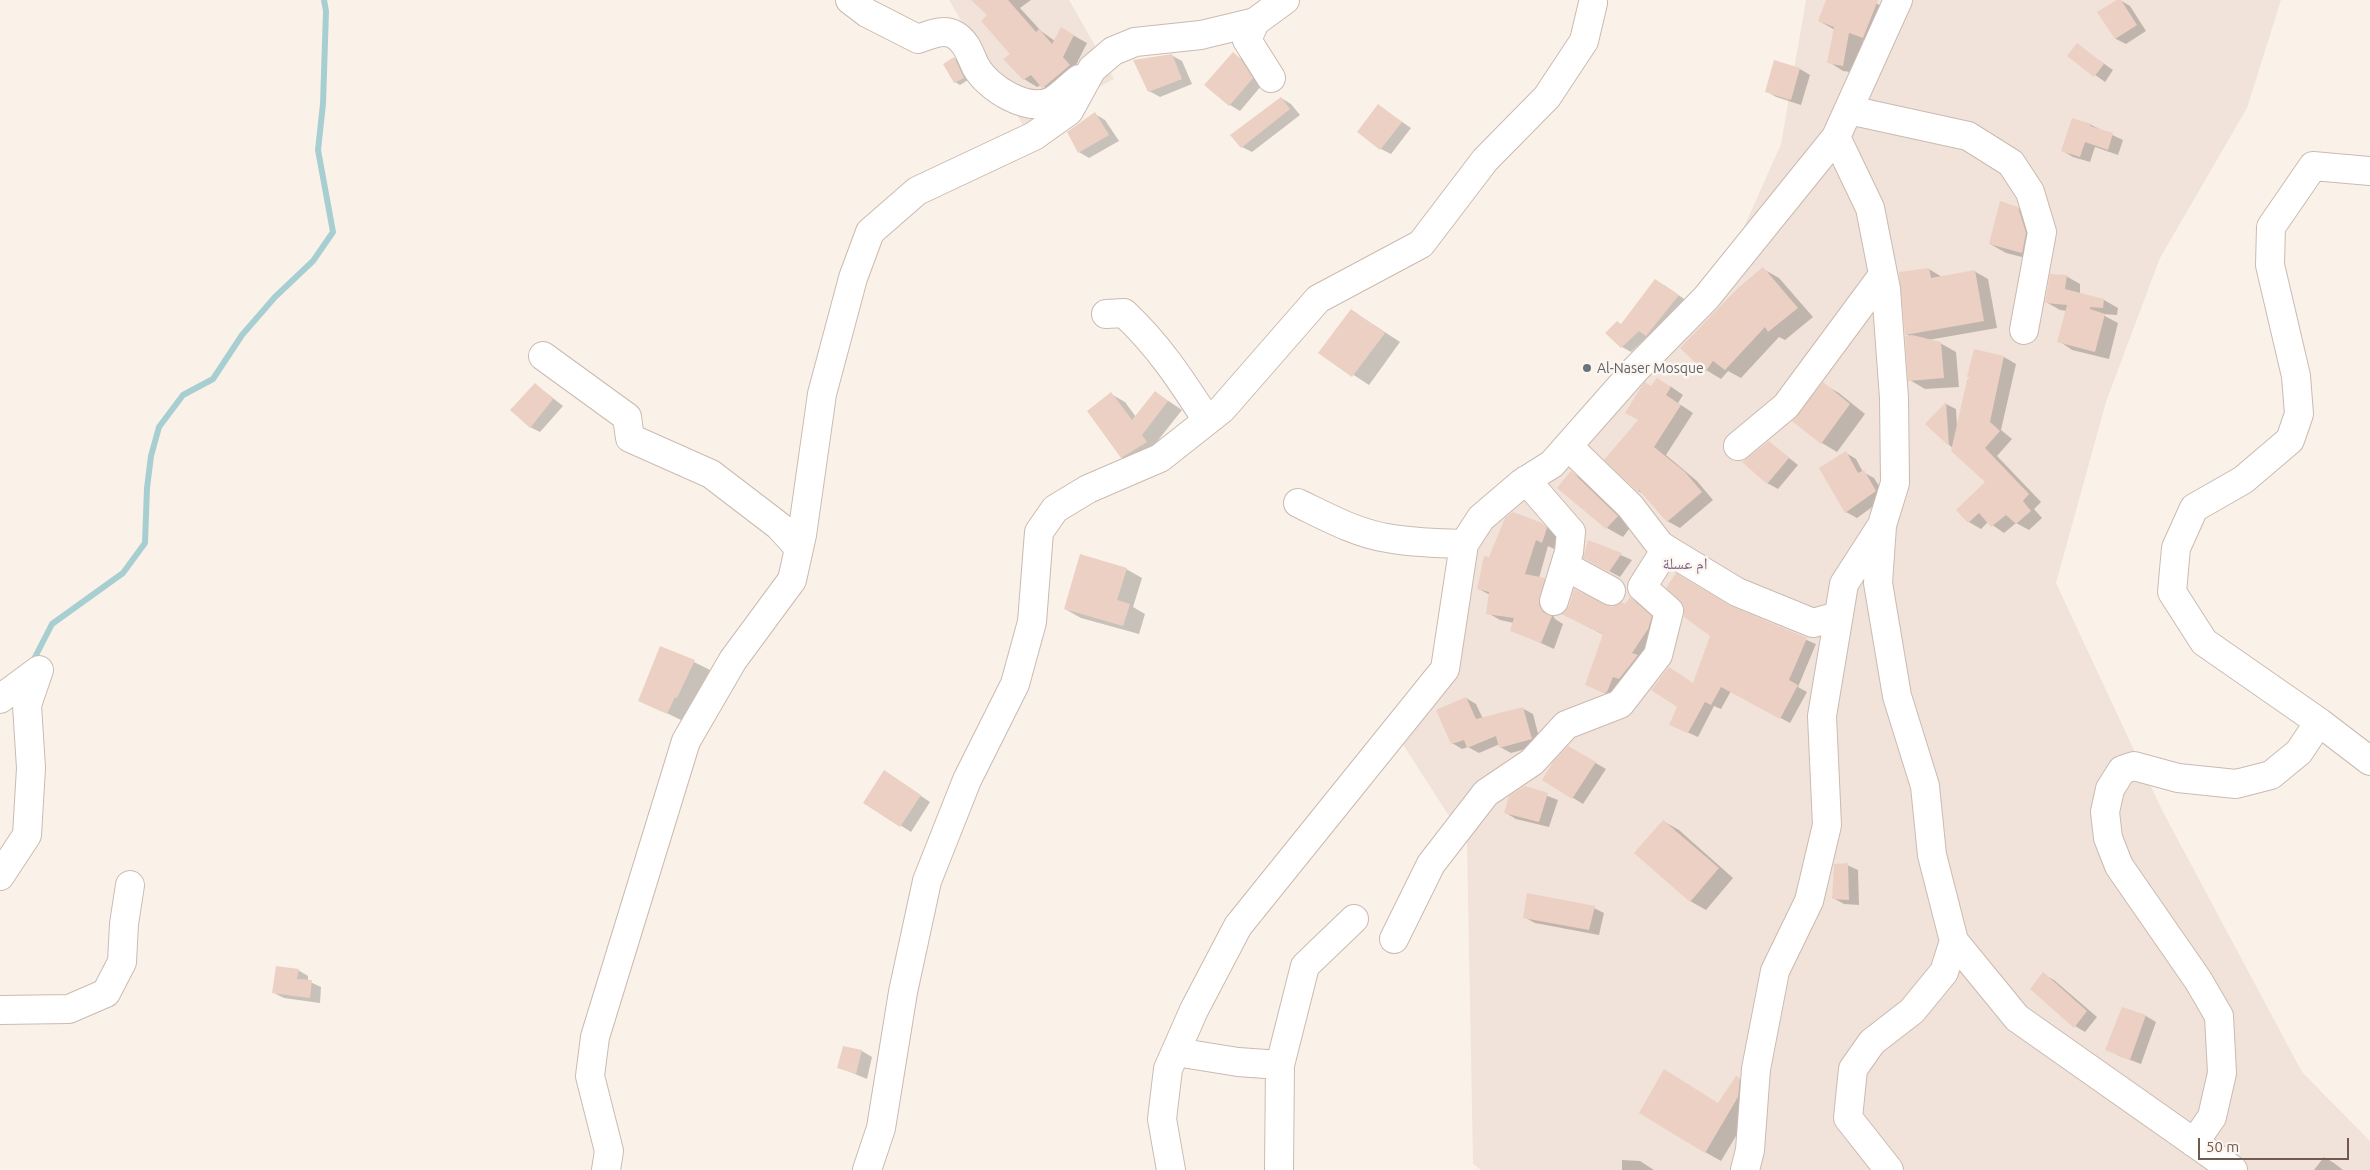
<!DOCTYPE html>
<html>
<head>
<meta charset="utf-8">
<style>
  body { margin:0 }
  #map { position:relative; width:2370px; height:1170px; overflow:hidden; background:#faf2e9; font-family:Ubuntu,sans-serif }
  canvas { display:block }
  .scale { position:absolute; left:2198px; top:1138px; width:151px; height:22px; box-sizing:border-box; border:2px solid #725950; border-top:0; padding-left:6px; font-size:15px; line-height:18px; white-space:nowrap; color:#725950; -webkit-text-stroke:4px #fdf6ef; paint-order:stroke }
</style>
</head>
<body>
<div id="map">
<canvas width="2370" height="1170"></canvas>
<div class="scale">50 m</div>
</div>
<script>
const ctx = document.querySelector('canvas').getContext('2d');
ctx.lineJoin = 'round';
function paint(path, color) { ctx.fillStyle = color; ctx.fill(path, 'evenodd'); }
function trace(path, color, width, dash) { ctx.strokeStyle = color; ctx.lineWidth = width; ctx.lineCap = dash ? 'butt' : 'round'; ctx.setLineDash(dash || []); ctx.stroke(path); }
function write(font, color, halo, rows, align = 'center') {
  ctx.font = font + ' Ubuntu,"Noto Naskh Arabic",sans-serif'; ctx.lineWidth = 5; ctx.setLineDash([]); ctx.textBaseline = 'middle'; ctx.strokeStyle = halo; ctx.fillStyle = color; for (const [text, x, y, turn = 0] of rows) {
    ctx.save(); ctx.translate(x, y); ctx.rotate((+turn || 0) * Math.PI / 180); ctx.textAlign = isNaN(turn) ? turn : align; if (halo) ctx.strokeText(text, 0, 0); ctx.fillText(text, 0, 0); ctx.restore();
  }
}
const residential = new Path2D(`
  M 949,0 L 1069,0 L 1114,79 L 1024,127 Z
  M 1806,0 L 2281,0 L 2247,108 L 2160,258 L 2106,402 L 2056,583 L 2162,810 L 2302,1072 L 2370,1141 L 2370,1170 L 1481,1170 L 1473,1164 L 1467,844 L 1395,732 L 1445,669 L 1485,520 L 1711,301 L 1781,144 Z`);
const shadow = new Path2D(`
  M 973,0 L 1031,0 L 1020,8 L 1041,31 L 1055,41 L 1062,29 L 1087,43 L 1076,65 L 1083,73 L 1056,95 L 1041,85 L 1037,87 L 1024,79 L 989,15 Z
  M 1827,0 L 1870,0 L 1891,11 L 1878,46 L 1863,40 L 1857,73 L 1843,71 L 1829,62 L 1835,30 L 1819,21 Z
  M 2120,0 L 2130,6 L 2146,31 L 2126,44 L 2116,39 L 2099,12 Z
  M 2077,45 L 2113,70 L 2105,82 L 2069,56 Z
  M 1233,54 L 1243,60 L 1262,85 L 1240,111 L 1230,105 Z
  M 1171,55 L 1182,61 L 1192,84 L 1160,97 L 1149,91 Z
  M 954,58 L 959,61 L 968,80 L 960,85 L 955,82 Z
  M 1775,62 L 1800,69 L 1810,75 L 1801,105 L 1776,97 L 1766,91 Z
  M 1281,98 L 1291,104 L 1300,115 L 1252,152 L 1242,147 Z
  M 1379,106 L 1411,128 L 1391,154 L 1381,149 Z
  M 1095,114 L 1105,120 L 1119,141 L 1089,158 L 1079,152 Z
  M 2073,119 L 2091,125 L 2123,140 L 2118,155 L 2095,147 L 2090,162 L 2073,157 L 2063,151 Z
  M 2018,208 L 2034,217 L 2038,261 L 2006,253 L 1990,244 Z
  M 1763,269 L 1779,278 L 1813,317 L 1785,340 L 1779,337 L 1741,378 L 1728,371 L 1721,379 L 1706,370 Z
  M 1929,269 L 1942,277 L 1974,271 L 1988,279 L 1997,328 L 1928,340 L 1940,343 L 1956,352 L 1959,387 L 1925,389 L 1910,380 L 1911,337 L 1906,334 Z
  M 2066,276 L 2080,284 L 2080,294 L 2104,300 L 2118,308 L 2117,315 L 2101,314 L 2118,323 L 2109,359 L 2072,350 L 2059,341 L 2067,311 L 2060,310 L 2046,302 Z
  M 1664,285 L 1687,301 L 1656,340 L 1648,336 L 1631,352 L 1622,347 L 1622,325 Z
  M 1351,310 L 1400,342 L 1369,385 L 1320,353 Z
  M 1975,351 L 2004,357 L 2016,364 L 2001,430 L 2012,439 L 1997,456 L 2041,502 L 2034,509 L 2042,518 L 2029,530 L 2016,523 L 2004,533 L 1988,522 L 1981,529 L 1969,522 L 1987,482 L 1927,423 L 1946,404 L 1956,409 L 1957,426 L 1971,377 Z
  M 535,384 L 563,406 L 540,432 L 530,427 Z
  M 1823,384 L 1839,393 L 1865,414 L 1837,452 L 1822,443 Z
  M 1670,386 L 1683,395 L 1678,403 L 1693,413 L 1666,455 L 1697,481 L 1713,500 L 1680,528 L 1667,521 L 1644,494 L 1638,491 L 1640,420 L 1652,388 Z
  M 1155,392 L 1182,410 L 1156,443 L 1161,451 L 1136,465 L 1121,457 L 1111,394 L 1125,402 L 1136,417 Z
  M 1769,442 L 1798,465 L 1778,489 L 1767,483 Z
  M 1846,453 L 1856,459 L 1863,472 L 1874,478 L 1886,497 L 1857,518 L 1846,512 L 1820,469 Z
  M 1572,473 L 1587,482 L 1632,525 L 1623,537 L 1607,528 L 1559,488 Z
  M 1542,524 L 1559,536 L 1554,549 L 1548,546 L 1539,578 L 1557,586 L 1551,612 L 1555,619 L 1563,624 L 1554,649 L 1512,630 L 1514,623 L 1500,620 L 1488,613 L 1490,595 L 1479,589 L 1490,559 Z
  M 1589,541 L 1632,560 L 1620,577 L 1585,558 Z
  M 1126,569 L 1142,578 L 1133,607 L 1145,614 L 1139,634 L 1081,618 L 1065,609 Z
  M 1630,598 L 1640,604 L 1661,623 L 1615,698 L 1586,684 L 1604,635 L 1563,614 L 1626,606 Z
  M 1732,608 L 1816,644 L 1798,687 L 1807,692 L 1790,723 L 1731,691 L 1721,709 L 1714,706 L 1698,737 L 1671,725 L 1694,684 Z
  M 694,662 L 710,670 L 693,706 L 691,705 L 683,721 L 640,700 Z
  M 1466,698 L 1476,704 L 1483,719 L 1522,708 L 1533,714 L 1541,745 L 1511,753 L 1500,747 L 1500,744 L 1479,753 L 1468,747 L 1462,749 L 1452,743 Z
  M 1568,747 L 1606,769 L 1583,804 L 1544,780 Z
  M 894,778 L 930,802 L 911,832 L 864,802 Z
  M 1525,787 L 1558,800 L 1549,827 L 1516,819 L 1506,813 Z
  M 1663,821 L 1679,830 L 1733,878 L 1706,910 L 1690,901 Z
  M 1847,865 L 1858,870 L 1859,905 L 1844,904 L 1833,898 Z
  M 1594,908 L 1604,913 L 1599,935 L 1535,923 L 1524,917 Z
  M 298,970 L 308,976 L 308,981 L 321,987 L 320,1003 L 284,998 L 274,993 Z
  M 2043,974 L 2054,980 L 2097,1017 L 2085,1032 L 2075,1026 Z
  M 2123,1009 L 2146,1016 L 2156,1022 L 2141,1064 L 2117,1055 Z
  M 844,1047 L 862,1051 L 872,1057 L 867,1079 L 838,1067 Z
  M 1737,1078 L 1755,1088 L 1754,1106 L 1721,1161 L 1705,1152 L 1719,1104 Z
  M 2324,1157 L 2334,1163 L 2343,1170 L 2314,1170 Z
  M 1622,1160 L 1640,1161 L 1654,1170 L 1622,1170 Z`);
const stream = new Path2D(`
  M 31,665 L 52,624 L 123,573 L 145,543 L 147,488 L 151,456 L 159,427 L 183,395 L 213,379 L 242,335 L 275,297 L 313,261 L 333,232 L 318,150 L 323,104 L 326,11 L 324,0`);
const building = new Path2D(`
  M 971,0 L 1008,0 L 1036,32 L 1039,29 L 1052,44 L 1061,27 L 1074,35 L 1063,57 L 1070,65 L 1044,87 L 1042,88 L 1031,75 L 1023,80 L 1003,59 L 1010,54 L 981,21 L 987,15 Z
  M 1826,0 L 1878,0 L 1863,38 L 1849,33 L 1843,66 L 1827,63 L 1834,27 L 1818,21 Z
  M 2117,0 L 2121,0 L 2137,25 L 2115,39 L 2097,12 Z
  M 2077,43 L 2104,64 L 2094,77 L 2067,56 Z
  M 1233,52 L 1240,58 L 1253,78 L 1229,106 L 1204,85 Z
  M 1172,54 L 1182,79 L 1148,92 L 1133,60 Z
  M 954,57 L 964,78 L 954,83 L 943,64 Z
  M 1774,60 L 1800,68 L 1791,100 L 1765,92 Z
  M 1281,97 L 1290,109 L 1241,148 L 1230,135 Z
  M 1378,104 L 1402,122 L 1380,150 L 1357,132 Z
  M 1095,112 L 1109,135 L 1078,153 L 1067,132 Z
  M 2072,118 L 2092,124 L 2090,126 L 2113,133 L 2108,150 L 2085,142 L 2080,157 L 2061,151 Z
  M 2000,201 L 2018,207 L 2026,233 L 2022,253 L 1989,244 Z
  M 1763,267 L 1798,308 L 1768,332 L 1765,327 L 1725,370 L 1713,361 L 1705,372 L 1680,348 L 1738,288 Z
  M 1929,268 L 1931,278 L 1975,270 L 1984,321 L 1905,335 L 1899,272 Z
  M 2050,274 L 2067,275 L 2065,289 L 2104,299 L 2103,308 L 2090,307 L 2090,309 L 2105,314 L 2095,352 L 2057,342 L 2067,305 L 2045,303 Z
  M 1655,279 L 1679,295 L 1646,336 L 1639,331 L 1621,348 L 1605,333 L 1617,321 L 1621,324 Z
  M 1351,309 L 1385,333 L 1352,377 L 1318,353 Z
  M 1912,335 L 1941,342 L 1944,378 L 1908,381 L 1905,336 Z
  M 1974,349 L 2004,356 L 1990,422 L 2000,431 L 1985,448 L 2029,494 L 2023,501 L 2031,511 L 2016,524 L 2006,515 L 1991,527 L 1979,513 L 1968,523 L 1956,510 L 1985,482 L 1951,451 L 1967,380 L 1970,377 L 1967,377 Z
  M 1657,378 L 1671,387 L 1666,395 L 1681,405 L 1654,447 L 1685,472 L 1702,492 L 1667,522 L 1639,490 L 1638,492 L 1604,460 L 1638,420 L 1625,413 L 1643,384 L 1645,382 L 1651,386 Z
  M 1823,382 L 1850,404 L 1821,444 L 1792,421 Z
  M 535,383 L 553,399 L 530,428 L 510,410 Z
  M 1155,391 L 1168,401 L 1142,435 L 1147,442 L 1121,458 L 1087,411 L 1111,392 L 1132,420 Z
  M 1946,402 L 1949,446 L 1925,424 Z
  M 1769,441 L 1789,458 L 1767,484 L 1742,462 Z
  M 1846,451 L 1858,473 L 1864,470 L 1876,491 L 1845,513 L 1819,468 Z
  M 1571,471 L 1618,516 L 1606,529 L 1557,488 Z
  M 1513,512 L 1542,523 L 1547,528 L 1542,543 L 1536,540 L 1525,574 L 1545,578 L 1539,604 L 1543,612 L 1552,616 L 1541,643 L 1510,631 L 1514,618 L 1486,614 L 1489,592 L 1477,589 L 1484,556 L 1489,557 L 1505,518 Z
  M 1588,540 L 1622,553 L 1609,572 L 1583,558 Z
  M 1080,554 L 1127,568 L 1117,600 L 1130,604 L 1123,626 L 1064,609 Z
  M 1676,573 L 1731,606 L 1807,638 L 1789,680 L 1798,685 L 1780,719 L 1721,687 L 1711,705 L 1705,702 L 1688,733 L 1669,725 L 1677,707 L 1651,690 L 1669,667 L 1693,683 L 1710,636 L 1684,617 L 1684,606 L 1666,588 Z
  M 1574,589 L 1611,607 L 1621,602 L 1625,604 L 1630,597 L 1652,616 L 1648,629 L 1632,653 L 1638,655 L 1619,679 L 1613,677 L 1607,692 L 1604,693 L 1585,685 L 1603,634 L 1561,614 L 1569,606 Z
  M 660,646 L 695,660 L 677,698 L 675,697 L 667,714 L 638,701 Z
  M 1466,697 L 1476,719 L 1523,707 L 1532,739 L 1499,748 L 1496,736 L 1467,748 L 1464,740 L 1451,744 L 1436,710 Z
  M 1568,746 L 1596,762 L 1572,799 L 1542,780 L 1553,762 Z
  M 884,770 L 921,795 L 900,827 L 863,803 Z
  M 1525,786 L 1548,793 L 1539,822 L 1504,813 L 1509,796 Z
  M 1663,820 L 1719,868 L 1690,902 L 1634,853 Z
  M 1848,863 L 1849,900 L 1832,899 L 1834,864 Z
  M 1527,893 L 1595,906 L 1589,930 L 1523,918 Z
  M 276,966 L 299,969 L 297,979 L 312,980 L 310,998 L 272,993 Z
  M 2043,972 L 2087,1011 L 2074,1028 L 2030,989 Z
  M 2122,1007 L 2146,1015 L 2130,1060 L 2105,1050 Z
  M 843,1046 L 862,1050 L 856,1074 L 837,1068 Z
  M 1664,1069 L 1718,1103 L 1736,1076 L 1740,1078 L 1738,1097 L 1705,1153 L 1639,1113 Z`);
const minor = new Path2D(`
  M 850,0 L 867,13 L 918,39 C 930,35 943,28 955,35 C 967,42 970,55 976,67 C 988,88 1027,113 1052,101 C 1061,96 1070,86 1079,79
  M 1255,22 L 1247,40 L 1271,78
  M 1849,110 L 1968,136 L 2011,163 L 2030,192 L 2042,232 L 2024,330
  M 2370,171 L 2313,166 L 2271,227 L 2270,265 L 2296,376 L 2299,414 L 2290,440 L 2243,480 L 2194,508 L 2176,548 L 2172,592 L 2204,642 L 2319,722 L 2370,761
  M 1106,314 L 1124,313 C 1160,347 1181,380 1207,420
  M 543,356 L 627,417 L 630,438 L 711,474 L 779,526 L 799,548
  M 1738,446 L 1786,406 L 1883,275
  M 1569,447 L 1630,506 L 1660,545 L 1666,549 L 1737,592 L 1813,623 L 1838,616
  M 1526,480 L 1571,532 L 1569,552 L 1554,601
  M 1298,503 C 1327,517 1356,533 1387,538 C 1413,543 1438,543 1464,544
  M 1882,526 L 1878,583 L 1897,696 L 1925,786 L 1932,855 L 1954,941 L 1944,972 L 1912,1011 L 1872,1042 L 1853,1069 L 1848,1118 L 1889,1170
  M 1565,566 L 1611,591
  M 0,699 L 39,670 L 27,705 L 31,768 L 27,835 L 0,876
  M 1394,939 L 1431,864 L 1486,793 L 1532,762 L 1566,725 L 1620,704 L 1658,655 L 1669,611 L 1642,587 L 1666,549
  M 1954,941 L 2017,1018 L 2233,1170
  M 0,1010 L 69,1009 L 106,993 L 122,962 L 124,924 L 130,885
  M 1176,1052 L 1238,1062 L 1280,1065
  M 2194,1143 L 2212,1117 L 2222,1073 L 2219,1016 L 2198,980 L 2119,866 L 2108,838 L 2105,812 L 2110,789 L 2122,770 L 2134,766 L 2178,778 L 2236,784 L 2271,775 L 2299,752 L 2319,722
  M 606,1170 L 609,1151 L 590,1076 L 595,1037 L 686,741 L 733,660 L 792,580 L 802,535 L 822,394 L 853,278 L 870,232 L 917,191 L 1034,136 L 1069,111 L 1092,69 L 1113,51 L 1135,42 L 1201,35 L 1255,22 L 1285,0
  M 867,1170 L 881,1128 L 903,992 L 927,881 L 967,780 L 1015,684 L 1032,622 L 1039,532 L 1055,509 L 1088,489 L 1160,458 L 1222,409 L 1318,299 L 1421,244 L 1485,160 L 1547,97 L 1584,41 L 1593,3
  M 1171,1170 L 1162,1119 L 1168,1069 L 1194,1010 L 1238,926 L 1445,669 L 1464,544 L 1481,518 L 1522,483 L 1552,464 L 1635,370 L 1706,298 L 1836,137 L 1898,0
  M 1279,1170 L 1280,1065 L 1305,966 L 1354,919
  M 1745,1170 L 1750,1150 L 1756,1069 L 1775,971 L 1809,901 L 1827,825 L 1822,716 L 1844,584 L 1882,525 L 1895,483 L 1894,398 L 1886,289 L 1870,208 L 1836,137`);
const markers = [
  [1587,368,5,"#6b7280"]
];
const worshipNames = [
  ["Al-Naser Mosque",1597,368]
];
const quarterNames = [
  ["ام عسلة",1685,564]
];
paint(residential, '#f1e3d9');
paint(shadow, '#0003');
trace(stream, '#a7cfd2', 6);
paint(building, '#ecd0c4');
trace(minor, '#cbbab0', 30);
trace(minor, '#fff', 28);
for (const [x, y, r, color] of markers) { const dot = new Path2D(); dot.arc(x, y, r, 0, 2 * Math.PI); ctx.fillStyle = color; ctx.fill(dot); trace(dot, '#fdf6ef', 2); }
write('14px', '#5b616d', '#fdf6ef', worshipNames, 'left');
write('16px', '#7d678d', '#fdf6ef', quarterNames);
</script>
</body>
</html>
